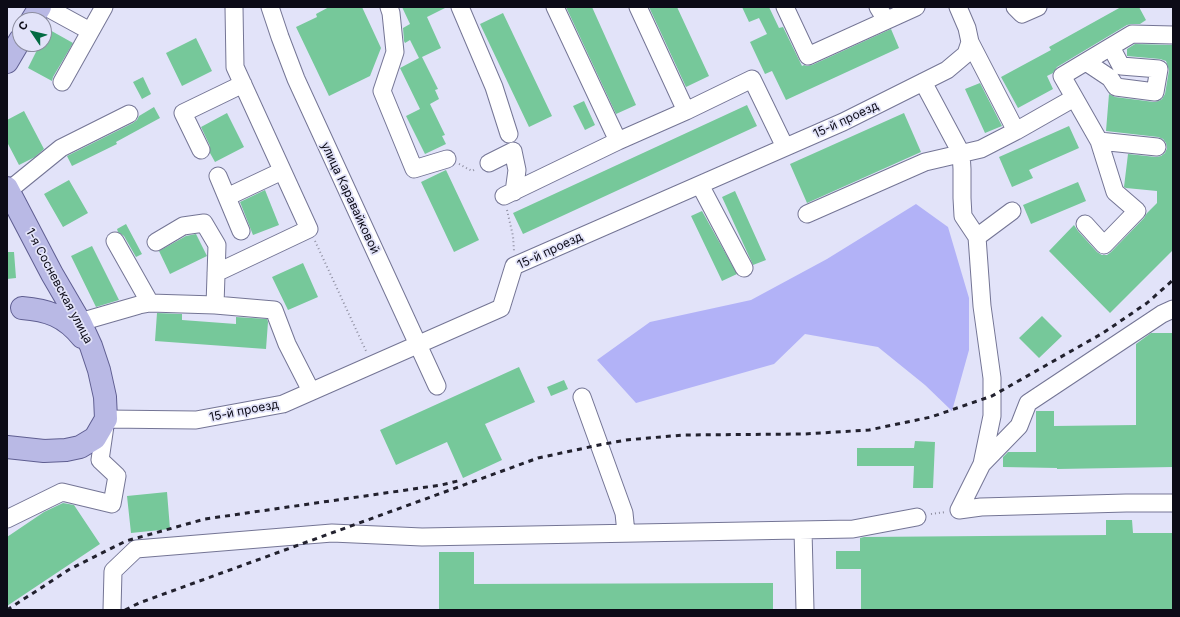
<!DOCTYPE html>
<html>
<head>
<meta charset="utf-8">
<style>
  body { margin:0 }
  #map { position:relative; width:1180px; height:617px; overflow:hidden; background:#e2e3f9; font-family:Inter,sans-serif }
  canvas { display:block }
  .frame { position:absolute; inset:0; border:8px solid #0c0b17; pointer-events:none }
  .north { position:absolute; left:12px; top:12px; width:40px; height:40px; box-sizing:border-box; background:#e2e3f9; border:1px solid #8c8d9f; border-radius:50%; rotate:305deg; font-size:11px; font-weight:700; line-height:16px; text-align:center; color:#0c0b17 }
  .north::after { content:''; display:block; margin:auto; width:14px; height:18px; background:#026b42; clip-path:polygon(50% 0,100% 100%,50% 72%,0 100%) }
</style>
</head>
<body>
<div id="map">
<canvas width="1180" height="617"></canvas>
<div class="frame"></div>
<div class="north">С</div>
</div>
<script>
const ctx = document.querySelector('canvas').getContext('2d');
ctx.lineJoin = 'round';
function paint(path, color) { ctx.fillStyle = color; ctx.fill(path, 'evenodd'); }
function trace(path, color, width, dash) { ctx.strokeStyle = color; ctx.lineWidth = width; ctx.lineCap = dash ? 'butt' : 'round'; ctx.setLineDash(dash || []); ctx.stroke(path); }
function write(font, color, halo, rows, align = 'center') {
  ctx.font = font + ' Inter,sans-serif'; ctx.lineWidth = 3.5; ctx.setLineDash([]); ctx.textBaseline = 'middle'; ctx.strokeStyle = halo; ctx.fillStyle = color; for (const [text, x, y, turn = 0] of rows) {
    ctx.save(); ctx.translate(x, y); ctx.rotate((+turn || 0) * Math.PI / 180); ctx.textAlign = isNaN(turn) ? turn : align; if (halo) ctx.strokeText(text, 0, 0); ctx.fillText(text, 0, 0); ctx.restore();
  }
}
const green = new Path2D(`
  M 916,204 L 948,227 L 969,298 L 969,350 L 952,411 L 925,385 L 878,347 L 805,334 L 774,364 L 636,403 L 597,360 L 650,322 L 751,300 L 827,259 Z`);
const building = new Path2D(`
  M 329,7 L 362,7 L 381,48 L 370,76 L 329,96 L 296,27 L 317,17 L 316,14 Z
  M 402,7 L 447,7 L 427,17 L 441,48 L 422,57 L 438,89 L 435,90 L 439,99 L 430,104 L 445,135 L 442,136 L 446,144 L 425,154 L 406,116 L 420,109 L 400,68 L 419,58 L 410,40 L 405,43 L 404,41 L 403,28 L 410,24 Z
  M 566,7 L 592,7 L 636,105 L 616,114 Z
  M 649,7 L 677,7 L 709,76 L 686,87 Z
  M 742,7 L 769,7 L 779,28 L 783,27 L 802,66 L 804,65 L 807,66 L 812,65 L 891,29 L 899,48 L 786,100 L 772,71 L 765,74 L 750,42 L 767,34 L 759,18 L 749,22 Z
  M 1121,7 L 1139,7 L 1146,20 L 1140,24 L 1132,24 L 1127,25 L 1057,67 L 1053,73 L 1047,76 L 1053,89 L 1018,108 L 1001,77 L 1051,50 L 1049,47 Z
  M 503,13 L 552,116 L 529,127 L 480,24 Z
  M 48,29 L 73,43 L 53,77 L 52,81 L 28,68 L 40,44 L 44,44 L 44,37 Z
  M 196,38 L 212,71 L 182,86 L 166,53 Z
  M 1135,44 L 1173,45 L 1173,250 L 1110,313 L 1049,251 L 1074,225 L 1078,231 L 1097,252 L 1102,255 L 1107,255 L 1111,252 L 1144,218 L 1147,213 L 1157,203 L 1157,191 L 1126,188 L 1124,187 L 1128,154 L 1156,157 L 1161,156 L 1165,153 L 1167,148 L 1166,143 L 1163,139 L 1158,137 L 1106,131 L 1109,94 L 1115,97 L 1154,102 L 1159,101 L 1162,99 L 1165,94 L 1169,70 L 1166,61 L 1160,59 L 1127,56 L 1127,49 Z
  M 143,77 L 151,94 L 142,99 L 133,82 Z
  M 980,83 L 1002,126 L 985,133 L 965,89 Z
  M 584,101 L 595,125 L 585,130 L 573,106 Z
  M 747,105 L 757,126 L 523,234 L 513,213 Z
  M 154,107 L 160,118 L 116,142 L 117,144 L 72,166 L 67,156 L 133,123 L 137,120 L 139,116 Z
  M 24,111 L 44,149 L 35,157 L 19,165 L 7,142 L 7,120 Z
  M 227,113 L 244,147 L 215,162 L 210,153 L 210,146 L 201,127 Z
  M 904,113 L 921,152 L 807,203 L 790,164 Z
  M 1069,126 L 1079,148 L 1029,170 L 1033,178 L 1012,187 L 999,157 Z
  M 446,170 L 479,240 L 454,252 L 421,182 Z
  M 69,180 L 88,213 L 63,227 L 44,194 Z
  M 1078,182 L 1086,201 L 1031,224 L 1023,205 Z
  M 265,190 L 279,225 L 253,235 L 240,202 Z
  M 735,191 L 766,260 L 753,265 L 722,197 Z
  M 702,211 L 737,274 L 722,281 L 691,216 Z
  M 126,224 L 142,254 L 136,257 L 124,236 L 118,232 L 117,229 Z
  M 196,234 L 207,256 L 170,274 L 159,251 L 186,236 Z
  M 92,246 L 119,300 L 96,307 L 71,256 Z
  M 7,252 L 14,252 L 16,278 L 7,279 Z
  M 303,263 L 318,297 L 288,310 L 272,277 Z
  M 157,313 L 182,314 L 182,320 L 236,324 L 236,317 L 267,319 L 268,322 L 266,349 L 155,341 Z
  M 1042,316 L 1062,336 L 1039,358 L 1019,338 Z
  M 1151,333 L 1173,333 L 1173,467 L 1057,469 L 1057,468 L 1003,467 L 1003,457 L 1008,452 L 1036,452 L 1036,411 L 1054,411 L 1054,426 L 1136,425 L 1136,344 Z
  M 519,367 L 535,402 L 485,424 L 502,460 L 463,478 L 447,442 L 396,465 L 380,430 Z
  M 564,380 L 568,389 L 551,396 L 547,387 Z
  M 915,441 L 935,442 L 933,488 L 913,488 L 914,466 L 857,466 L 857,448 L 914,448 Z
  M 167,492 L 170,529 L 131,533 L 127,496 Z
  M 63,503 L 74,505 L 100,544 L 7,606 L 7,537 L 44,512 Z
  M 1106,520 L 1132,520 L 1133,533 L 1173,533 L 1173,610 L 861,610 L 861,569 L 836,569 L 836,551 L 860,551 L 860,538 L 864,537 L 1106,535 Z
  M 439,552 L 474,552 L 474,584 L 773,583 L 773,610 L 439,610 Z`);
const path = new Path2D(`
  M 459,164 L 472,171 L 476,169
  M 507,210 L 513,236 L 514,251
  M 315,241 L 367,353
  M 931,514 L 946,512`);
const minor = new Path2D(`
  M 46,7 L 90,31
  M 270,7 L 280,37 L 296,79 L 437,386
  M 389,7 L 391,13 L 395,52 L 382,91 L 414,169 L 447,159
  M 460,7 L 494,87 L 509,134
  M 555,7 L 618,141
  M 638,7 L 686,111
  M 785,7 L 808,56 L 916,7
  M 878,7 L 886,20
  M 958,7 L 967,28 L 970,42 L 1016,131 L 1074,98
  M 1015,7 L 1022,14 L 1038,7
  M 1086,62 L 1110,78 L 1116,87 L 1155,92 L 1159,69 L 1121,66 L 1111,47
  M 62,82 L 104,7
  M 923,82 L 961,153 L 962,169 L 962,198 L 963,216 L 977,237
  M 1157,147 L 1099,141 L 1062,76 L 1132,34 L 1173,35
  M 201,150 L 183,113 L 243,84
  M 489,163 L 513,151 L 517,170 L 514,192
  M 218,176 L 241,231
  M 700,185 L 744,268
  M 8,191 L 61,148 L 129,114
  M 504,196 L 618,141 L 686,111 L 752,79 L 785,147
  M 227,197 L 282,171
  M 807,214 L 925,162 L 981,149 L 1016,131
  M 1085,224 L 1104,245 L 1137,211 L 1115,192 L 1099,141
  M 115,241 L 150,303
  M 156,242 L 183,226 L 204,223 L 217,245 L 215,305
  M 216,273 L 309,229 L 235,67 L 234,7
  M 80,322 L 139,305 L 150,303 L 215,305 L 274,310 L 287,344 L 311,391
  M 582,397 L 624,513 L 626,533
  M 982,464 L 992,416 L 992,378 L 982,306 L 977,237 L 1012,211
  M 959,510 L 982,464 L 1019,426 L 1028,403 L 1162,314 L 1173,309
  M 959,510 L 981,507 L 1126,503 L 1173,503
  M 7,519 L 62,492 L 112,504 L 117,476 L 100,460 L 106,419 L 196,420 L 283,404 L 501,308 L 514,266 L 843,122 L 947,70 L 966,54 L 970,42
  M 803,530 L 805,610
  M 112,610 L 113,571 L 136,549 L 332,533 L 422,537 L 853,529 L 917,517`);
const major = new Path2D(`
  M 32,20 L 40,7
  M 7,62 L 20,40
  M 7,188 L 52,274 L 80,322 L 91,346 L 99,370 L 105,397 L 106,419 L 95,438 L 80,447 L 66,450 L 44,451 L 7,447
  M 22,308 C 48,310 65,316 82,337`);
const rail = new Path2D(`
  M 7,610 L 70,569 L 126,541 L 205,519 L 441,485 L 462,480
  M 125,610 L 139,603 L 538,458 L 599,445 L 626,440 L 683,435 L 804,434 L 869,430 L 931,417 L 992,396 L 1103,333 L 1147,303 L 1173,280`);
const streetNames = [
  ["15-й проезд",846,120,-25],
  ["улица Каравайковой",350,198,65],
  ["15-й проезд",550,251,-25],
  ["1-я Сосневская улица",59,286,62],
  ["15-й проезд",244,411,-11]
];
paint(green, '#b2b2f7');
paint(building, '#76c89a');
trace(minor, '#747595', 19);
trace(major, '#5f5e91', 24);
trace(path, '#9090a2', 2, [1, 3]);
trace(minor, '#fff', 17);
trace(major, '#b9b9e5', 22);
trace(rail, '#22212e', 3, [5, 5]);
write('12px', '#0c0b17', '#e2e3f9', streetNames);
</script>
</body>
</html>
